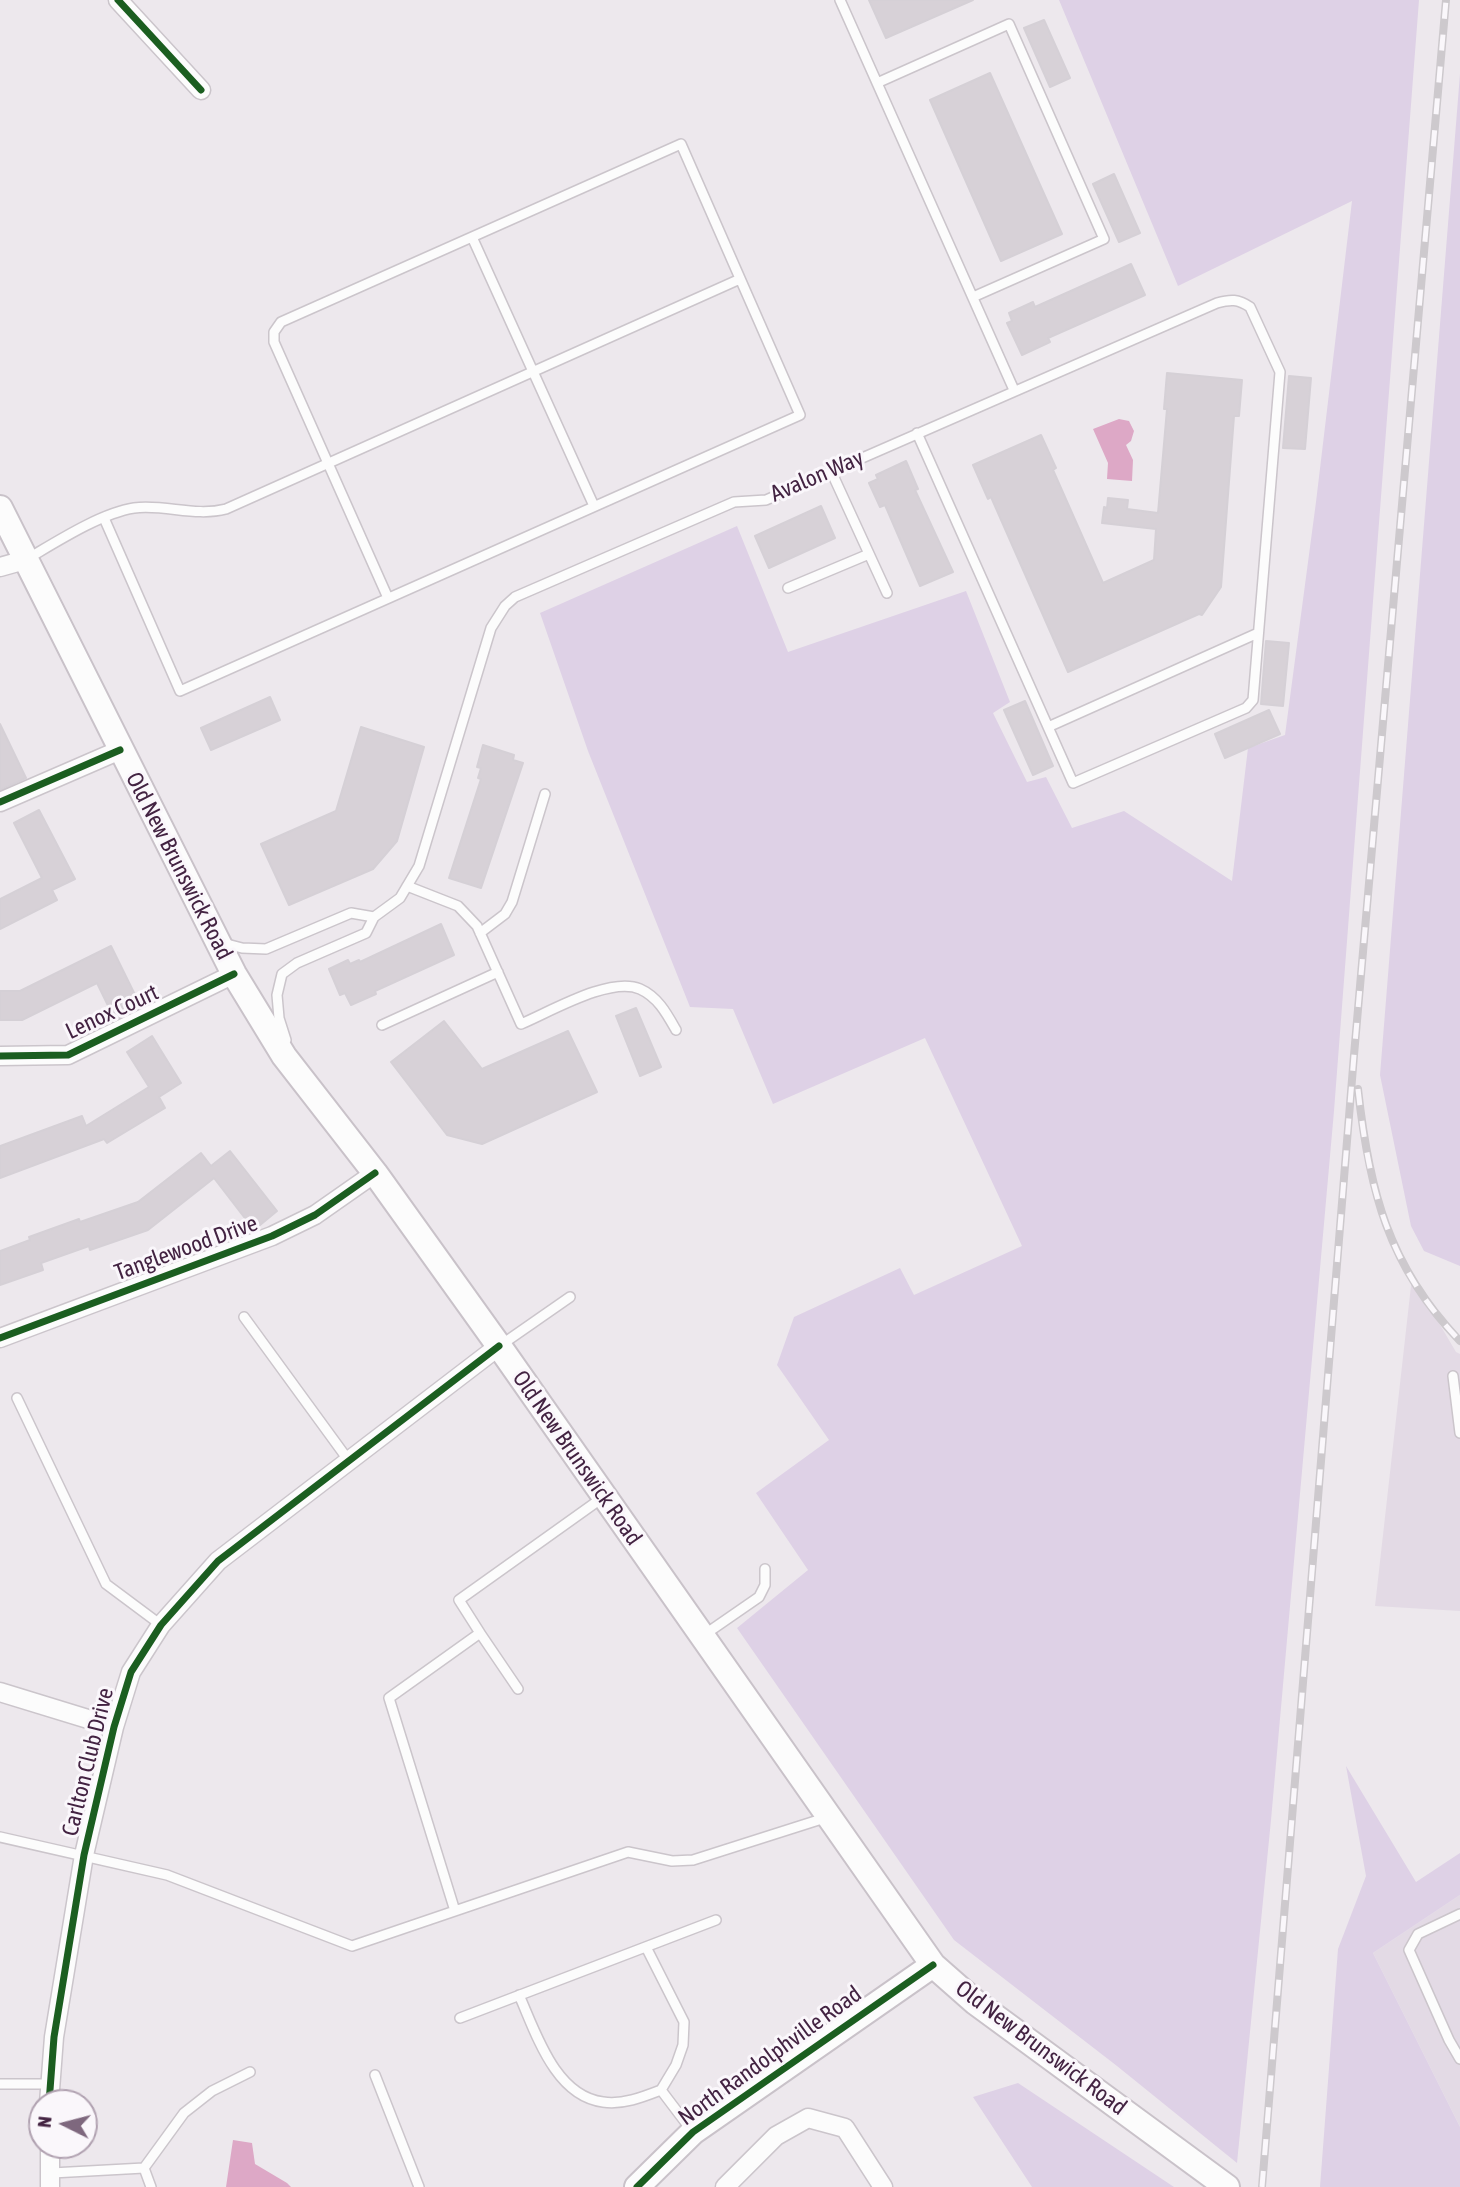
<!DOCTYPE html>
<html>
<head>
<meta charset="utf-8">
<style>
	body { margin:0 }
	#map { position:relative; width:1460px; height:2187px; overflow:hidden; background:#ede8ed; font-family:"Asap Condensed",sans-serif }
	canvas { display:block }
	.north { position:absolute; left:28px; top:2089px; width:70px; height:70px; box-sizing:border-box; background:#faf7fb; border:2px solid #b1a2b1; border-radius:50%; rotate:276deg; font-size:19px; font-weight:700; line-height:28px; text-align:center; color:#432342 }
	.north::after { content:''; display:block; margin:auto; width:24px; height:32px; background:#7e687e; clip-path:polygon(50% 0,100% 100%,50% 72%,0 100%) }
</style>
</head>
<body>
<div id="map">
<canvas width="1460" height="2187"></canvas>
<div class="north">N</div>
</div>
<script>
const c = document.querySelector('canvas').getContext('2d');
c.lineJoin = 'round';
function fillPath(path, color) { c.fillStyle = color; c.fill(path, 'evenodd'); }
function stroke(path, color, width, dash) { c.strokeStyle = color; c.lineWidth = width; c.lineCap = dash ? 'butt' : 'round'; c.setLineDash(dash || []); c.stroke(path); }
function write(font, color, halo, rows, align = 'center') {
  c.font = font + ' "Asap Condensed",sans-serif'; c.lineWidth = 6; c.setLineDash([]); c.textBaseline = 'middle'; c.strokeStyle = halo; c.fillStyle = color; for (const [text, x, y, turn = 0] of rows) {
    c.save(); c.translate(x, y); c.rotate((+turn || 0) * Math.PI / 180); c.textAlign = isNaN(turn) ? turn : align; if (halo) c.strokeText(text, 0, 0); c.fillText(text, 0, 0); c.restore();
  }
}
fillPath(new Path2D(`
	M1412,1277L1456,1352L1460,1354V1611L1375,1606Z
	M1460,1895V2127L1373,1953Z`), '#e3dae5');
fillPath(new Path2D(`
	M1059,0H1419L1334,1111L1271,1820L1237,2163L1117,2066L954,1940L737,1628L808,1570L756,1493L829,1440L777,1365L794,1317L900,1268L914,1295L1022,1246L925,1038L773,1104L733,1009L690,1007L588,751L540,613L737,526L788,652L966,591L1010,702L993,713L1027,782L1046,777L1072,828L1124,811L1232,881L1248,748L1285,735L1316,502L1352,201L1178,286Z
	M1460,74V1266L1424,1251L1411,1226L1380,1075Z
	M1346,1766L1416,1882L1460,1853V1895L1373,1953L1460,2127V2187H1320L1338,1949L1366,1876Z
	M1018,2083L1174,2187H1032L973,2097Z`), '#ded1e6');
fillPath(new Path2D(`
	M1119,419L1129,421L1134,431L1131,441L1126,445L1133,460L1132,481L1107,479L1108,463L1093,429Z
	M233,2140L252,2143L255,2164L287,2183L291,2187H226Z`), '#dda8c6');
const building = new Path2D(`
	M869,0H973L886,38Z
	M1044,20L1070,78L1050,87L1024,28Z
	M990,73L1062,234L1001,261L930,100Z
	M1114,174L1140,233L1119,242L1093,184Z
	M1131,264L1145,295L1048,338L1050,342L1022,355L1007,323L1012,321L1009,313L1033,302L1035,307Z
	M1167,373L1242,380L1239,416H1234L1221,587L1202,615L1199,614L1068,672L991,497L988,499L973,465L1041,435L1056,468L1053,470L1103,583L1154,560L1156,529L1102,523L1104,507L1107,508L1108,498L1128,500L1127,509L1158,513L1167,409H1164Z
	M1289,376L1311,378L1305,449L1283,448Z
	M906,461L918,489L915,490L953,572L920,586L885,505L880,507L869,483L878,479L876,475Z
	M821,506L835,538L769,568L755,536Z
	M1266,641L1289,643L1283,706L1261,704Z
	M270,697L280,720L211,750L201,728Z
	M1025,701L1053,766L1033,775L1004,710Z
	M1269,710L1280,734L1225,758L1215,734Z
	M0,724L26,778L0,790Z
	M361,727L424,747L397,841L373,869L289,905L261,844L336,811Z
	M483,745L514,755L513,760L523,763L481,888L449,878L481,779L478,778L481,768L477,767Z
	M39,810L75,879L52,890L57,900L0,929V899L42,878L14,823Z
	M441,924L454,955L375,991L376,994L351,1005L345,993L340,995L329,969L348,960L350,964L359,960L360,962Z
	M111,946L141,1007L115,1020L97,983L22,1020H0V991H20Z
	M636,1008L661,1067L640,1076L616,1016Z
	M444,1021L482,1069L568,1031L597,1092L482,1144L447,1135L391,1062Z
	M152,1036L181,1083L159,1097L165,1108L107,1143L104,1139L0,1178V1146L82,1116L86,1126L149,1087L127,1052Z
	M230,1151L277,1211L254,1230L214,1178L148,1230L90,1250L89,1246L41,1263L43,1270L0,1285V1251L30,1240L29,1237L79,1219L80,1222L138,1202L201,1153L211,1166Z`);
fillPath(building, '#d7d1d7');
stroke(building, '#d5d0d6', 2);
const lane = new Path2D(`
	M840,0L1014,390
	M877,83L1009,24L1104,239L973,297
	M472,237L594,506
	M831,471L887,593
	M104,518L180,691L800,415L681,144L281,322L274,332V342L388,598
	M27,559C56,542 101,513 134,508C165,504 195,517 226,509L740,279
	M788,588L869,554
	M1048,727L1258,633
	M407,886L458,906L477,926L521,1024C550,1012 610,976 640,989C658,997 667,1014 676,1030
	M480,933L505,914L512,902L545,794
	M223,943L242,948L266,949L351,913L374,917
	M382,1025L498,972
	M286,1040L279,1018L277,995L282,974L297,963L366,933L374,917L400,898L419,866L491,628L505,606L515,597L734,502L766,500L1217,303C1231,299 1238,299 1250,307L1280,372L1253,700L1246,708L1073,783L917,433
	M244,1317L349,1461
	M501,1345L570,1297
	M1453,1376L1460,1433
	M17,1398L106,1584L161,1625
	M480,1633L518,1689
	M704,1635L759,1597L765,1585V1569
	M0,1837L167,1875L352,1946L628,1852L672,1861L693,1860L828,1817
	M455,1911L389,1698L480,1633L459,1600L602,1498
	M1460,1914L1418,1934L1409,1950L1449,2040L1460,2059
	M519,1995C536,2033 555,2096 603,2102C623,2105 643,2097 661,2090L676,2065L683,2045L684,2022L646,1947
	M460,2018L716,1920
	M375,2075L419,2187
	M0,2084H50
	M661,2090L692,2131
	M52,2173L144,2168
	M151,2187L144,2168L184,2113L212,2091L250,2072`);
const street = new Path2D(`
	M118,0L201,90
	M0,567L25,560
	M0,802L120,750
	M0,1056L68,1055L234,974
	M0,1338L272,1236L315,1215L375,1173
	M0,1692L114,1727
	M49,2103L54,2037L84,1855L114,1727L131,1672L161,1625L218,1561L499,1346
	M50,2145V2187
	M725,2187L776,2136L808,2118L845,2128L883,2187`);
const secondary = new Path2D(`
	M0,508L234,974L284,1056L375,1173L499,1346L933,1965L975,2002L1227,2187
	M637,2187L693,2132L933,1965`);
stroke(lane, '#cbc5cb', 12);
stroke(street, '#cbc5cb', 21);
stroke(secondary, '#c9c2c9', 28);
stroke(lane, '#fcfcfc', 9);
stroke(street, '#fcfcfc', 18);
stroke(secondary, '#fcfcfc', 24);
const rail = new Path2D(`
	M1358,1089C1369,1190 1388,1266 1460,1341
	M1262,2187L1354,1055L1446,0`);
stroke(rail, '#cdc9cd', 8);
stroke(rail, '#faf7fb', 5, [16]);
stroke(new Path2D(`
	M118,0L201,90
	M0,802L120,750
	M0,1056L68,1055L234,974
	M0,1338L272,1236L315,1215L375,1173
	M49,2103L54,2037L84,1855L114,1727L131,1672L161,1625L218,1561L499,1346
	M637,2187L693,2132L933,1965`), '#1b5e20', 7);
write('23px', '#432342', '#faf7fb', [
	["Avalon Way",817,476,-23],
	["Old New Brunswick Road",179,866,63],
	["Lenox Court",112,1012,-25],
	["Tanglewood Drive",186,1248,-20],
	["Old New Brunswick Road",577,1458,55],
	["Carlton Club Drive",88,1762,-76],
	["Old New Brunswick Road",1041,2048,37],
	["North Randolphville Road",770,2056,-36]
]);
</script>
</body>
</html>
